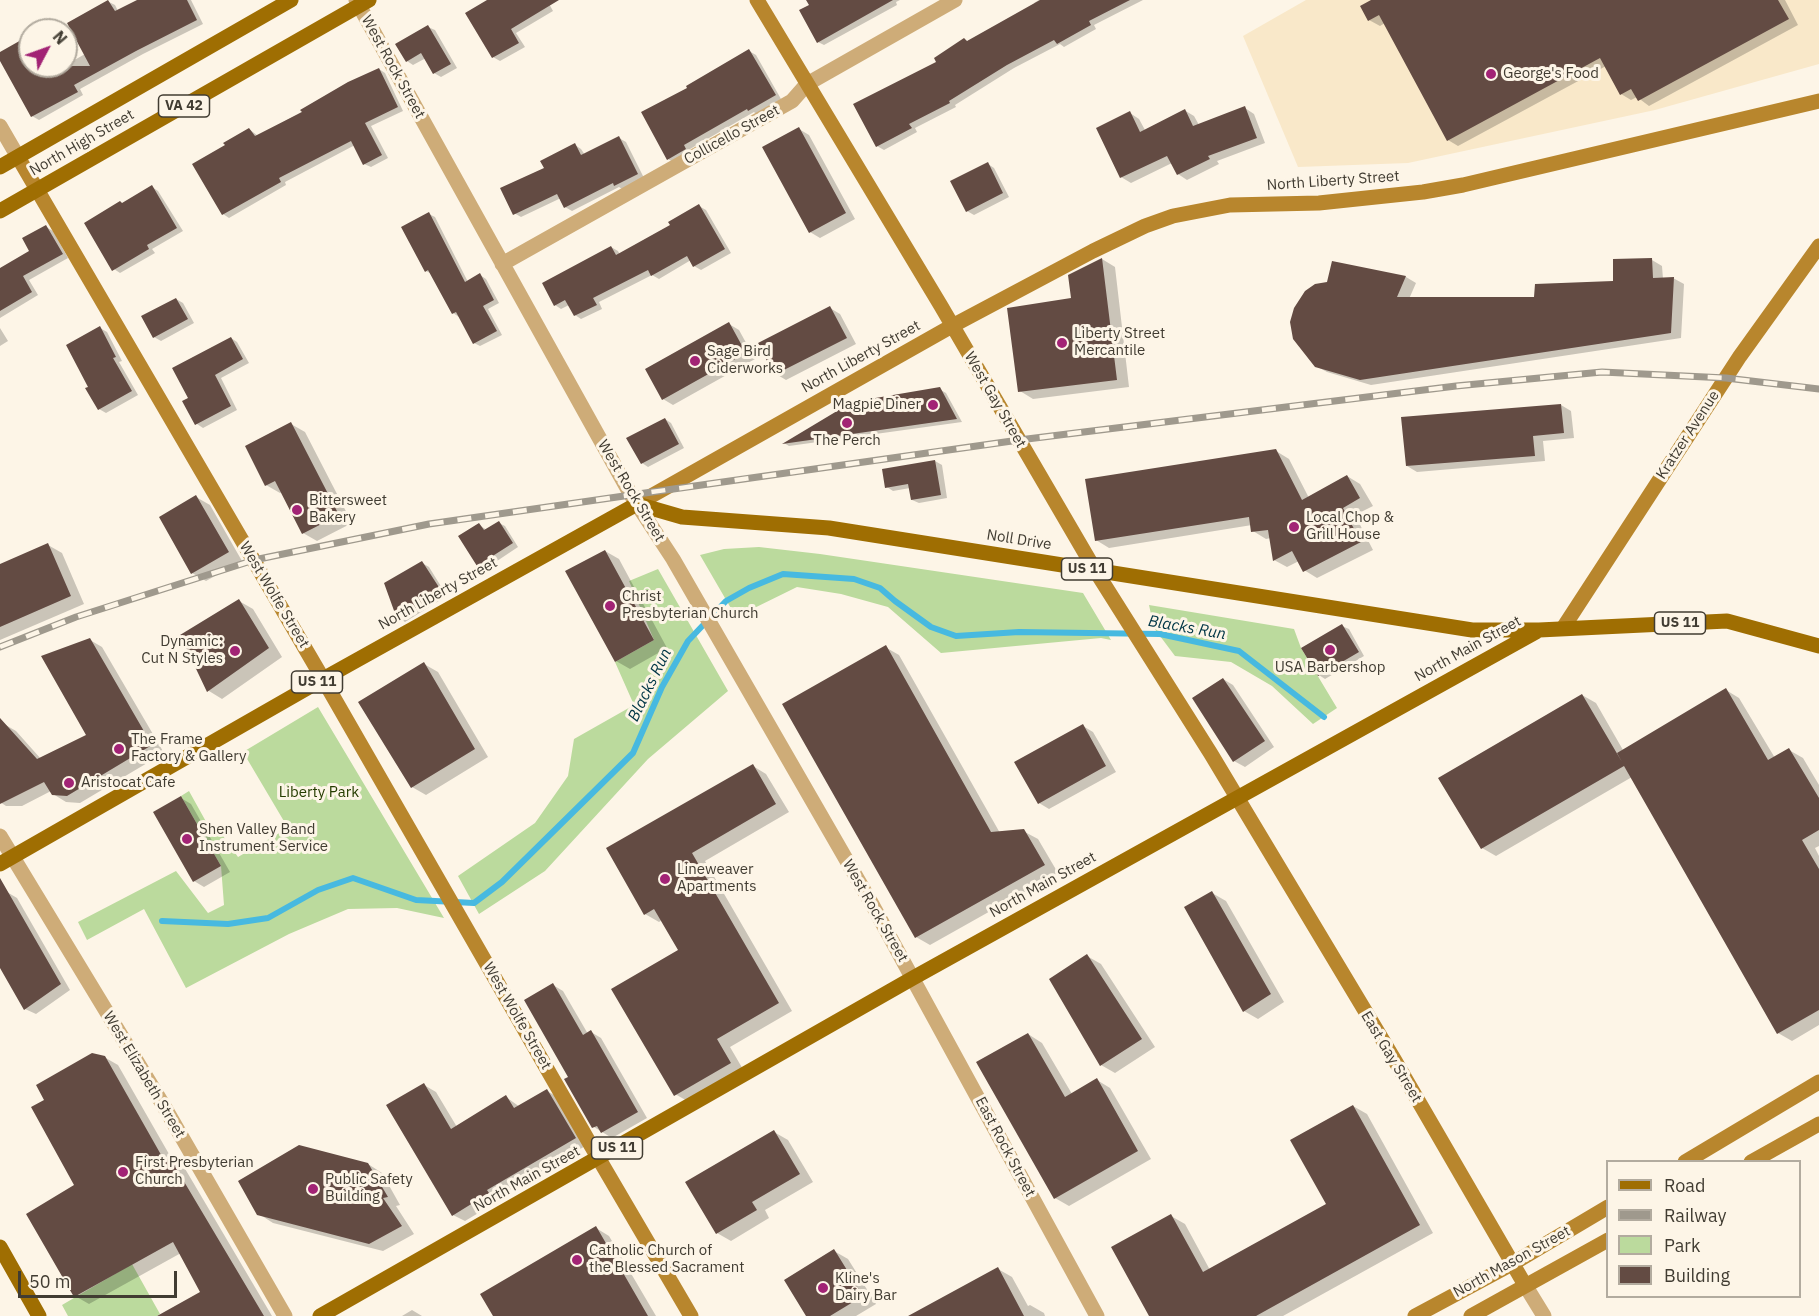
<!DOCTYPE html>
<html>
<head>
<meta charset="utf-8">
<style>
	body { margin:0 }
	#map { position:relative; width:1819px; height:1316px; overflow:hidden; background:#fdf5e7; font-family:"IBM Plex Sans",sans-serif }
	canvas { display:block }
	.legend { position:absolute; left:1606px; top:1160px; width:195px; height:138px; box-sizing:border-box; background:#fdf5e7; border:2px solid #b2ab9f; margin:0; padding:8px 10px; list-style:none; font-size:18px; color:#413c32 }
	.legend li { display:flex; align-items:center; gap:12px; height:30px }
	.legend b { width:30px; border:2px solid #b2ab9f }
	.north { position:absolute; left:18px; top:18px; width:60px; height:60px; box-sizing:border-box; background:#fdf5e7; border:2px solid #b2ab9f; border-radius:50%; rotate:49deg; font-size:16px; font-weight:700; line-height:24px; text-align:center; color:#413c32 }
	.north::after { content:''; display:block; margin:auto; width:21px; height:27px; background:#a22375; clip-path:polygon(50% 0,100% 100%,50% 72%,0 100%) }
	.scale { position:absolute; left:18px; top:1271px; width:159px; height:27px; box-sizing:border-box; border:3px solid #413c32; border-top:0; padding-left:8px; font-size:18px; line-height:21px; white-space:nowrap; color:#413c32; -webkit-text-stroke:4px #fdf5e7; paint-order:stroke }
</style>
</head>
<body>
<div id="map">
<canvas width="1819" height="1316"></canvas>
<ul class="legend">
<li><b style="height:8px;background:#9f6e02"></b>Road</li>
<li><b style="height:8px;background:#9f998d"></b>Railway</li>
<li><b style="height:16px;background:#bbda9d"></b>Park</li>
<li><b style="height:16px;background:#634b43"></b>Building</li>
</ul>
<div class="north">N</div>
<div class="scale">50 m</div>
</div>
<script>
const c = document.querySelector('canvas').getContext('2d');
c.lineJoin = 'round';
function fillPath(path, color) { c.fillStyle = color; c.fill(path, 'evenodd'); }
function stroke(path, color, width, dash) { c.strokeStyle = color; c.lineWidth = width; c.lineCap = dash ? 'butt' : 'round'; c.setLineDash(dash || []); c.stroke(path); }
function write(font, color, halo, rows, align = 'center') {
  c.font = font + ' "IBM Plex Sans",sans-serif'; c.lineWidth = 6; c.setLineDash([]); c.textBaseline = 'middle'; c.strokeStyle = halo; c.fillStyle = color; for (const [text, x, y, turn = 0] of rows) {
    c.save(); c.translate(x, y); c.rotate((+turn || 0) * Math.PI / 180); c.textAlign = isNaN(turn) ? turn : align; if (halo) c.strokeText(text, 0, 0); c.fillText(text, 0, 0); c.restore();
  }
}
fillPath(new Path2D(`
	M1306,0H1819V64L1655,110L1408,163L1298,167L1243,36Z`), '#f9e8c9');
fillPath(new Path2D(`
	M759,547L820,554L1083,593L1111,640L1101,638L941,653L888,607L841,594L797,587L736,617L700,555L724,549Z
	M658,569L728,691L648,759L545,871L479,914L458,876L535,823L568,776L574,739L634,705L615,662L654,640L629,581Z
	M1149,605L1294,629L1301,648L1337,708L1313,724L1272,686L1231,662L1175,656L1154,628Z
	M318,707L444,918L397,908L348,909L289,934L186,988L144,909L87,940L78,922L176,871L208,913L224,905L221,866L181,796L189,791L214,836L221,833L238,857L288,828L243,752Z
	M132,1264L160,1314L157,1316H68L62,1305Z`), '#bbda9d');
fillPath(new Path2D(`
	M140,0H191L203,24L143,54L80,89L83,95L39,120L32,116L0,58V54L30,42V66H45L50,74L85,54L109,2L115,5L118,11Z
	M490,0H547L553,11L516,33L525,47L500,61L493,57L468,14Z
	M808,0H900L896,2L897,5L824,45L818,42L811,6Z
	M1039,0H1143L1094,25L1096,29L1064,47L1060,44L1014,68L955,105L956,107L915,128L917,132L884,150L877,146L938,62L968,42L1035,5L1034,3Z
	M1375,0H1785L1798,25L1649,106L1637,97L1631,100L1621,94L1606,66L1458,146L1448,140L1385,23L1380,26L1369,20Z
	M428,27L435,30L457,68L441,77L434,73L426,58L413,65L407,61Z
	M749,51L756,55L781,99L756,114L754,112L690,149L692,153L675,163L668,159L689,88Z
	M379,69L385,73L403,111L371,126L388,158L371,167L364,164L355,145L285,182L286,185L229,218L223,214L227,146L249,129L258,136Z
	M1245,108L1254,114L1265,143L1217,161L1219,164L1187,180L1178,174L1172,163L1131,183L1121,177L1130,113L1139,119L1145,130L1184,110L1194,116L1199,125Z
	M799,129L809,135L855,219L820,238L810,232Z
	M619,138L626,142L644,178L622,189L619,187L572,211L565,207L561,198L521,217L514,213L575,145L581,149L585,155Z
	M988,164L994,168L1009,197L974,215L967,211Z
	M152,187L158,191L183,231L152,249L155,253L120,273L114,269L123,204Z
	M699,206L706,210L731,253L701,270L694,266L691,260L659,279L652,275L599,302L602,309L581,319L575,315L569,305L561,309L555,305L611,247L618,251L620,255L672,226Z
	M429,214L435,217L468,282L480,275L486,279L499,303L488,309L502,335L480,346L474,343L459,317L453,313L432,274L426,271Z
	M46,227L53,231L68,258L29,280L38,295L0,318V270L32,252Z
	M1102,259L1115,267L1129,387L1033,399L1020,391L1073,300Z
	M1652,260L1662,266L1663,279L1673,278L1684,284L1681,338L1371,385L1327,372L1316,366L1328,283L1333,263L1406,277L1416,283L1409,299L1536,298L1614,283Z
	M176,299L183,303L194,323L161,341L154,337Z
	M830,308L840,314L856,344L786,380L776,374Z
	M729,324L739,330L755,359L673,405L663,399Z
	M0,328L8,341L0,346Z
	M100,328L107,332L122,361L119,362L138,395L106,413L99,409L90,387Z
	M231,338L237,342L249,363L221,378L237,410L203,428L197,424L190,399Z
	M939,389L946,393L962,422L789,446L784,443Z
	M1561,405L1571,411L1574,438L1543,441L1545,461L1417,472L1407,466Z
	M665,419L671,423L684,448L648,467L642,463Z
	M291,424L305,432L352,523L317,541L303,533L282,492L280,493L266,485Z
	M1276,451L1289,459L1309,498L1347,476L1360,484L1373,506L1355,515L1373,550L1317,578L1304,570L1299,561L1287,567L1274,560L1271,538L1266,539L1253,531L1252,525L1109,548L1096,540Z
	M935,461L942,465L947,498L919,503L912,500L910,488L893,491L887,487Z
	M196,497L210,505L242,561L206,581L192,573Z
	M499,523L505,526L518,547L485,569L478,565L479,525L487,530Z
	M48,545L62,553L84,604L0,640V566Z
	M605,551L619,559L667,648L630,669L616,661Z
	M422,563L429,567L447,596L405,622L399,618Z
	M239,601L253,609L282,657L222,699L209,691L182,635Z
	M1342,626L1349,629L1364,656L1325,679L1319,675Z
	M90,640L102,647L164,753L80,803L66,802L53,794L51,791L22,806H6L0,802V727L4,724L16,731L41,759L88,736Z
	M885,647L899,655L1000,833L1023,831L1038,839L1058,873L930,945L916,937L784,704Z
	M424,664L438,672L488,757L426,795L412,787Z
	M1223,679L1233,685L1274,747L1245,767L1234,761Z
	M1726,690L1739,698L1775,758L1789,750L1803,758L1819,785V846L1815,848L1819,856V1025L1792,1041L1778,1033L1632,777L1496,856L1482,848L1582,695L1596,703L1623,750Z
	M1083,726L1093,732L1116,772L1049,809L1039,803Z
	M753,766L766,774L789,812L705,861L792,1011L730,1047L744,1071L689,1102L675,1094L680,950L662,920L659,922L645,914Z
	M181,798L191,804L230,872L204,887L194,881Z
	M7,892L17,898L70,990L36,1014L25,1009L0,965V897Z
	M1212,893L1226,901L1284,1002L1258,1019L1244,1011Z
	M1087,956L1101,964L1155,1047L1115,1073L1101,1065Z
	M553,985L563,991L588,1034L591,1032L601,1038L647,1118L612,1138L594,1127L570,1077Z
	M1028,1034L1042,1043L1072,1094L1097,1080L1110,1088L1151,1159L1069,1206L1055,1198Z
	M104,1057L118,1065L173,1161L184,1167L272,1316H160L202,1293L181,1253L89,1304L75,1296L76,1185Z
	M424,1085L436,1092L457,1127L506,1097L520,1107L547,1091L559,1098L587,1145L499,1197L500,1200L465,1221L453,1215Z
	M1353,1106L1367,1114L1433,1233L1283,1316H1151L1171,1216L1185,1224L1210,1270L1328,1205Z
	M774,1132L788,1140L813,1182L765,1210L769,1218L731,1241L717,1233Z
	M368,1164L382,1173L400,1205L396,1206L414,1234L383,1251L273,1223L259,1214Z
	M596,1228L609,1236L656,1316H495Z
	M834,1251L848,1259L876,1304L856,1316H807Z
	M998,1269L1012,1277L1028,1306L1030,1305L1044,1313L1045,1316H911Z
	M412,1310L422,1316H402Z`), '#0003');
stroke(new Path2D(`
	M162,921L228,924L268,918L318,890L353,878L416,900L474,903L502,882L633,753L662,687L688,641L726,601L749,588L783,574L854,579L880,588L895,601L931,627L956,636L1019,632L1160,634L1239,651L1324,717`), '#47b9e0', 6);
fillPath(new Path2D(`
	M108,0L115,11L137,0H187L197,20L136,51L74,85L78,92L31,117L0,61V52L30,35V66H42L46,74L61,66H90L67,23Z
	M487,0H559L511,29L519,43L492,58L465,13Z
	M806,0H893L817,43L799,10L809,5Z
	M1040,0H1130L1089,21L1091,25L1057,44L1054,40L1007,65L949,101L950,103L909,124L912,128L876,147L853,104L936,62L934,58L964,38L967,41Z
	M1371,0H1778L1789,19L1638,101L1631,89L1620,95L1600,58L1447,141L1379,15L1368,21L1360,6Z
	M428,25L451,64L433,74L421,53L406,62L395,44Z
	M749,49L776,95L748,111L747,109L684,145L686,149L667,160L641,112L687,88L686,86Z
	M379,68L398,107L365,123L382,155L363,165L351,141L279,178L281,182L222,215L192,164L225,145L223,143L249,128L255,136L302,112L300,110L348,82Z
	M1245,106L1257,138L1208,156L1210,159L1177,175L1167,156L1120,178L1096,128L1130,111L1140,132L1185,109L1193,126Z
	M799,127L846,213L809,233L762,147Z
	M619,136L638,174L614,186L613,183L564,208L557,194L513,215L500,188L544,168L540,161L575,143L581,155Z
	M988,162L1003,193L966,212L950,181Z
	M152,185L177,228L147,245L149,249L112,271L84,223L120,201L122,203Z
	M699,204L725,249L693,267L687,256L651,276L648,270L593,298L597,305L574,316L565,300L554,306L542,283L611,246L616,255L670,225L668,222Z
	M429,212L465,282L480,273L494,300L483,306L497,331L473,344L456,312L452,314L428,270L425,272L401,227Z
	M46,225L63,254L23,276L32,292L0,311V268L29,251L22,238Z
	M1102,258L1117,380L1018,392L1007,308L1071,298L1068,275Z
	M1652,258L1653,278L1674,277L1671,333L1360,380L1315,367L1293,339L1290,322L1294,308L1305,291L1315,284L1327,282L1332,261L1406,276L1397,297H1534L1535,284L1613,281V259Z
	M176,298L188,319L153,338L141,316Z
	M830,306L847,338L774,375L758,343Z
	M729,322L746,353L662,400L645,369Z
	M100,326L116,357L113,358L132,391L98,410L85,388L88,387L66,345Z
	M231,337L243,359L215,375L231,406L195,425L182,401L188,398L172,368Z
	M940,387L957,419L782,444L852,402Z
	M1561,404L1564,433L1533,436L1535,456L1406,466L1401,417Z
	M665,418L679,444L641,464L626,438Z
	M291,422L339,515L302,534L275,481L265,486L245,446Z
	M1276,449L1302,500L1347,475L1360,498L1343,508L1361,542L1303,572L1292,551L1273,561L1268,530L1251,532L1249,517L1095,541L1085,479Z
	M935,460L941,495L911,500L908,484L885,488L882,469Z
	M196,495L229,552L191,574L159,517Z
	M499,521L513,543L477,566L458,536L479,523L484,530Z
	M48,543L71,596L0,627V564Z
	M605,550L654,640L615,662L565,571Z
	M422,561L442,592L397,619L384,583Z
	M239,599L269,648L207,692L180,635Z
	M1342,624L1359,652L1318,676L1301,648Z
	M90,638L152,745L67,796L52,795L44,782L0,804V718L37,759L86,735L41,656Z
	M886,645L991,832L1024,829L1045,865L915,938L782,704Z
	M424,662L475,749L411,788L358,702Z
	M1223,678L1265,741L1233,762L1192,698Z
	M1726,688L1768,760L1789,748L1819,798V830L1802,840L1819,869V1010L1777,1034L1624,766L1481,849L1438,778L1582,694L1622,762L1617,753Z
	M1083,724L1106,766L1038,804L1014,762Z
	M753,764L776,804L692,853L779,1003L717,1039L731,1063L674,1096L611,989L678,950L654,909L644,915L606,848Z
	M181,796L221,866L193,882L153,812Z
	M0,878L61,984L24,1010L0,968Z
	M1212,891L1271,994L1243,1012L1184,907Z
	M1087,954L1142,1039L1100,1066L1049,979Z
	M553,983L583,1035L591,1030L638,1112L601,1133L597,1126L592,1128L564,1079L568,1077L524,1000Z
	M1028,1033L1065,1097L1097,1078L1138,1151L1054,1199L976,1062Z
	M92,1053L105,1056L164,1160L170,1158L264,1316H157L200,1292L173,1242L74,1297L26,1214L74,1185L31,1107L44,1100L36,1085Z
	M424,1083L451,1129L506,1095L514,1108L547,1089L576,1138L487,1190L489,1193L452,1216L386,1105Z
	M1353,1105L1420,1225L1256,1316H1149L1111,1247L1171,1214L1203,1272L1326,1204L1290,1140Z
	M774,1130L800,1174L752,1202L757,1210L716,1234L685,1182Z
	M299,1145L368,1163L388,1197L383,1198L402,1226L369,1244L257,1215L238,1181Z
	M596,1226L648,1316H493L480,1294Z
	M834,1249L863,1296L830,1316H806L784,1280Z
	M998,1267L1024,1316H908Z`), '#634b43');
stroke(new Path2D(`
	M356,0L631,495L673,559L873,906L1097,1316
	M0,126L18,157
	M502,264L792,101L807,84L955,0
	M0,836L165,1108L285,1316
	M1525,1285L1544,1316`), '#ceac78', 15);
stroke(new Path2D(`
	M757,0L941,306L1095,570L1211,754L1394,1059L1525,1285
	M18,157L323,679L589,1142L691,1316
	M637,504L952,326L1093,251L1145,226L1173,216L1230,205L1319,203L1423,192L1463,185L1819,101
	M1563,628L1740,356L1819,246
	M1685,1162L1819,1082
	M1751,1162L1819,1124
	M1415,1316L1512,1264L1608,1207
	M1471,1316L1608,1240`), '#b8862d', 15);
stroke(new Path2D(`
	M0,167L291,0
	M0,211L369,0
	M0,864L323,679L637,504L682,517L829,528L1472,630H1539L1727,621L1819,646
	M0,1247L39,1316
	M320,1316L913,978L1536,632`), '#9f6e02', 15);
const rail = new Path2D(`
	M0,647L76,617L254,560L429,524L631,495L1019,440L1456,386L1602,372L1726,378L1819,389`);
stroke(rail, '#9f998d', 7);
stroke(rail, '#fdf5e7', 4.5, [14]);
for (const [x, y, r, color] of [
	[1491,74,6,"#a22375"],
	[1062,343,6,"#a22375"],
	[695,361,6,"#a22375"],
	[933,405,6,"#a22375"],
	[847,423,6,"#a22375"],
	[297,510,6,"#a22375"],
	[1294,527,6,"#a22375"],
	[610,606,6,"#a22375"],
	[1330,650,6,"#a22375"],
	[235,651,6,"#a22375"],
	[119,749,6,"#a22375"],
	[69,783,6,"#a22375"],
	[187,839,6,"#a22375"],
	[665,879,6,"#a22375"],
	[123,1172,6,"#a22375"],
	[313,1189,6,"#a22375"],
	[577,1260,6,"#a22375"],
	[823,1288,6,"#a22375"]
]) { const dot = new Path2D(); dot.arc(x, y, r, 0, 2 * Math.PI); c.fillStyle = color; c.fill(dot); stroke(dot, '#fdf5e7', 2); }
for (const [x, y, w] of [
	[184,106,51],
	[1087,569,51],
	[1680,623,51],
	[317,682,51],
	[617,1148,51]
]) { const box = new Path2D(); box.roundRect(x - w / 2, y - 11, w, 22, 4.5); c.fillStyle = '#fdf5e7'; c.fill(box); stroke(box, '#413c32', 1.5); }
write('bold 14px', '#413c32', null, [
	["VA 42",184,106],
	["US 11",1087,569],
	["US 11",1680,623],
	["US 11",317,682],
	["US 11",617,1148]
]);
write('15px', '#413c32', '#fdf5e7', [
	["West Rock Street",393,67,61],
	["Collicello Street",732,135,-29],
	["North High Street",82,143,-30],
	["North Liberty Street",1333,181,-4],
	["North Liberty Street",861,357,-29],
	["West Gay Street",995,400,60],
	["Kratzer Avenue",1688,435,-57],
	["West Rock Street",631,491,59],
	["Noll Drive",1019,540,9],
	["North Liberty Street",438,594,-29],
	["West Wolfe Street",274,595,59],
	["North Main Street",1468,649,-29],
	["North Main Street",1043,885,-29],
	["West Rock Street",875,911,60],
	["West Wolfe Street",517,1016,60],
	["East Gay Street",1391,1057,59],
	["West Elizabeth Street",144,1075,59],
	["East Rock Street",1005,1147,62],
	["North Main Street",527,1179,-29],
	["North Mason Street",1512,1262,-29]
]);
write('15px', '#413c32', '#fdf5e7', [
	["George's Food",1503,74],
	["Liberty Street",1074,334],
	["Mercantile",1074,351],
	["Sage Bird",707,352],
	["Ciderworks",707,369],
	["Magpie Diner",921,405,"right"],
	["The Perch",847,441,"center"],
	["Bittersweet",309,501],
	["Bakery",309,518],
	["Local Chop &",1306,518],
	["Grill House",1306,535],
	["Christ",622,597],
	["Presbyterian Church",622,614],
	["Dynamic:",223,642,"right"],
	["Cut N Styles",223,659,"right"],
	["USA Barbershop",1330,668,"center"],
	["The Frame",131,740],
	["Factory & Gallery",131,757],
	["Aristocat Cafe",81,783],
	["Shen Valley Band",199,830],
	["Instrument Service",199,847],
	["Lineweaver",677,870],
	["Apartments",677,887],
	["First Presbyterian",135,1163],
	["Church",135,1180],
	["Public Safety",325,1180],
	["Building",325,1197],
	["Catholic Church of",589,1251],
	["the Blessed Sacrament",589,1268],
	["Kline's",835,1279],
	["Dairy Bar",835,1296]
], 'left');
write('15px', '#263d01', '#fdf5e7', [
	["Liberty Park",319,793]
]);
write('italic 16px', '#013646', '#fdf5e7', [
	["Blacks Run",1187,628,10],
	["Blacks Run",650,685,-64]
]);
</script>
</body>
</html>
